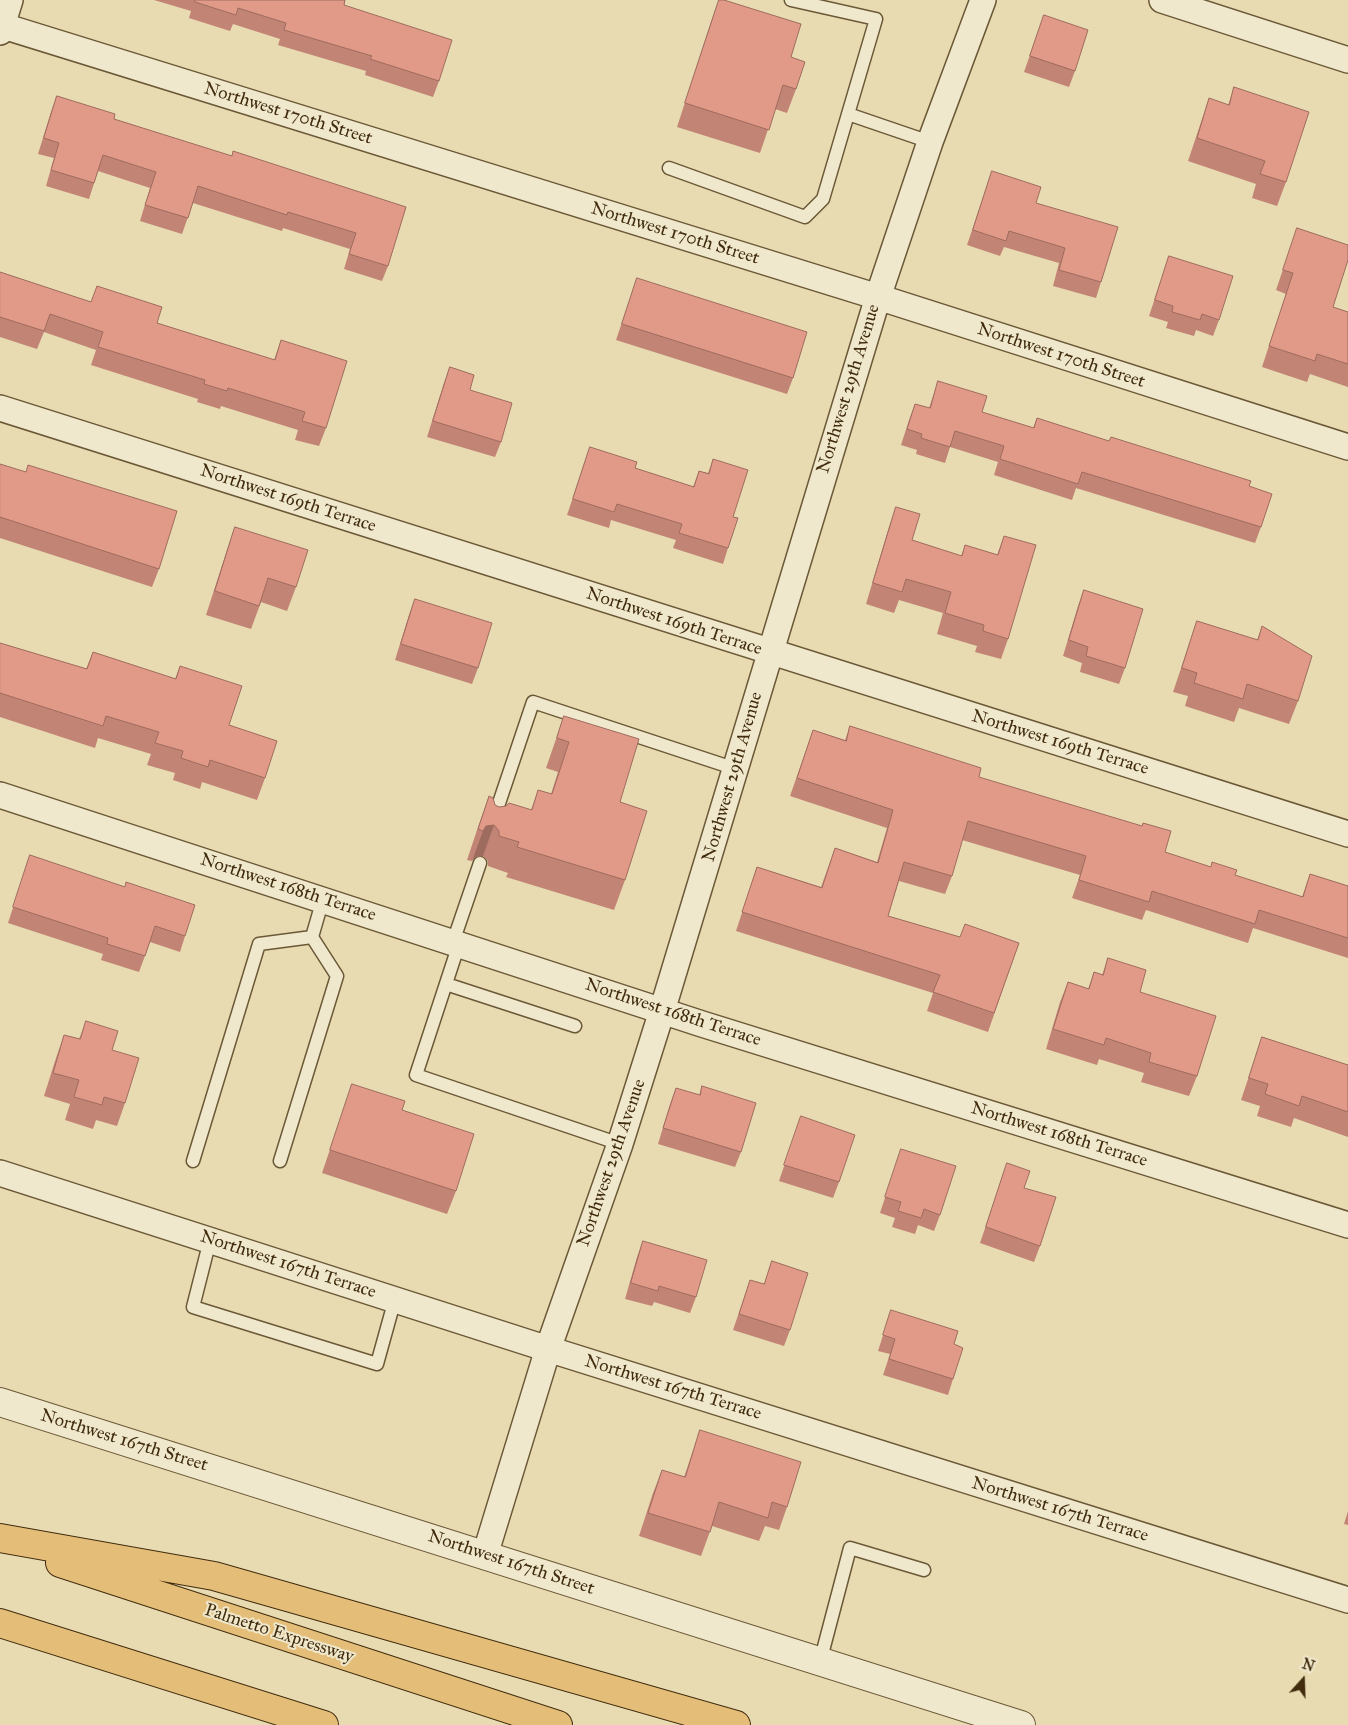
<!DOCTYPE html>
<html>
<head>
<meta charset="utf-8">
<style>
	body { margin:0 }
	#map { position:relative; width:1348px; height:1725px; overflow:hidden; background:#e8dbb2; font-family:"IM FELL Great Primer",serif }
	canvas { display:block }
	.north { position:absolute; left:1278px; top:1655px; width:50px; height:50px; -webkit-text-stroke:4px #f0e8cd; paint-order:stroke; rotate:20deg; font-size:14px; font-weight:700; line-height:20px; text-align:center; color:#412c0d }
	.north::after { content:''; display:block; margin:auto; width:18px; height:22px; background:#412c0d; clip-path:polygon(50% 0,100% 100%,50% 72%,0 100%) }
</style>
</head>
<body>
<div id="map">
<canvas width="1348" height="1725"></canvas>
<div class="north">N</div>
</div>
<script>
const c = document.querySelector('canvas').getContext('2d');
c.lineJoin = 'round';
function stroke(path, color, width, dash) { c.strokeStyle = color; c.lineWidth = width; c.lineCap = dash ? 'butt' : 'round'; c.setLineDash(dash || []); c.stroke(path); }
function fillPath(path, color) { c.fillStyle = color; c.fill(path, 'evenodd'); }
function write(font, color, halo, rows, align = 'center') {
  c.font = font + ' "IM FELL Great Primer",serif'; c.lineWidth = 4; c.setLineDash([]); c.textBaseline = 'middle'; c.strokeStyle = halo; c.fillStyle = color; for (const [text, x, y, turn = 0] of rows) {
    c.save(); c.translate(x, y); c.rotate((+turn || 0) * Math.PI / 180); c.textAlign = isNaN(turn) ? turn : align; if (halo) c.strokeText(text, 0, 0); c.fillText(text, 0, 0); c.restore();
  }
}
const service = new Path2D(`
	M848,114L930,142
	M669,168L805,217L823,199L876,19L791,0
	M493,821L533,702L736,769
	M312,937L323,899
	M453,942L480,863
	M459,944L416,1075L620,1144
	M446,984L575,1026
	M193,1161L259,944L312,937L337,976L280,1161
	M210,1240L193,1307L377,1364L395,1299
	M820,1662L850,1548L924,1570`);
const minor = new Path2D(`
	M1162,0L1348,60
	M0,25L878,297L1348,447
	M0,32L10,0
	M0,408L1348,834
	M0,795L702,1024L1348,1225
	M0,1173L548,1349L1348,1600
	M485,1555L548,1349L620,1144L662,1011L878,297L930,142L983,0`);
const tertiary = new Path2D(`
	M0,1402L1021,1725`);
const motorway = new Path2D(`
	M0,1538L214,1576L736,1725
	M60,1563L558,1725
	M0,1623L324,1725`);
stroke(service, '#6b5836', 15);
stroke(minor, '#6b5836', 28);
stroke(tertiary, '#6b5836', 30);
stroke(motorway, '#412c0d', 30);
stroke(service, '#f0e8cd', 12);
stroke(minor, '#f0e8cd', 25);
stroke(tertiary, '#f0e8cd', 28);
stroke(motorway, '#e4be79', 28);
fillPath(new Path2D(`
	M154,0H345L344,5L439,81L433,97L365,75L366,71L278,45L280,39L233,24L230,31L189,18L191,11Z
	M719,0L791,57L796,89L787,113L775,109L760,153L677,127L711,22Z
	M1044,15L1075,71L1069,87L1024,72Z
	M1234,87L1286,182L1277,206L1252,198L1256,184L1188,161L1209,98L1228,105Z
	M57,96L114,119L231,156L406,207L388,266L382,281L344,269L350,249L283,228L282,231L193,203L182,234L140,221L150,188L98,171L89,199L46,186L54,158L38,154L51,112Z
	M992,171L1036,203L1101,282L1096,298L1053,286L1059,263L1004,247L1000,256L967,245Z
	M1297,228L1333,307L1348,312V387L1310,374L1307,382L1262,367L1286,294L1276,290Z
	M1169,256L1219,320L1213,336L1196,330L1194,336L1166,328L1168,322L1149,316Z
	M0,272L91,302L97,286L157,323L274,360L281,340L326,428L319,446L295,440L298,430L221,406L220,409L197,402L198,399L91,365L96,350L44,332L37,349L0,337Z
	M637,278L793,378L787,394L616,340Z
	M450,367L470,390L501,442L495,457L427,437L444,383Z
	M938,381L982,412L1033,428L1037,418L1249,486L1261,527L1255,543L1076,488L1072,500L994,475L998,462L950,447L945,463L916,454L917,450L901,445L909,420L915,404L929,408Z
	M590,447L635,468L693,487L699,471L708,473L713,459L733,517L728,548L723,564L673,548L676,540L611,520L609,528L567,515Z
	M0,464L159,569L152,587L0,538Z
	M896,507L912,540L961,556L965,545L997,555L1004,536L1008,639L1001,659L975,652L977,646L937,634L943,613L899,600L894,613L866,604L889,527Z
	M235,527L296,587L287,611L261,602L251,629L206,615L227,550Z
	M1084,590L1125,668L1119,684L1080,672L1082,663L1063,656L1078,606Z
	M415,599L478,668L472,684L395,660L409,615Z
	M1197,621L1257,640L1262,626L1298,701L1289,724L1239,708L1234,722L1185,706L1188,696L1173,692Z
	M0,643L86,669L93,652L175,679L180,666L229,725L265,778L257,800L202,782L200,789L173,780L175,773L147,765L151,754L98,738L95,748L0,717Z
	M564,716L620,802L625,880L614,910L506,877L508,873L488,866V861L483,856L475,857L472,861L467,860L478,827L489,796L495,805L499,807L531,810L538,790L551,794L558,772L546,768Z
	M850,726L1165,852L1302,897L1310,874L1348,886V958L1253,928L1248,943L1146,910L1142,920L1072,898L1080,875L962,840L952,876L945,894L899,881L888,916L960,937L1019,943L988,1032L927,1011L933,993L736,931L757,867L821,887L835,848L877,862L887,828L790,796L813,730L845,740Z
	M30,855L185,936L180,952L150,942L139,972L101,960L103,954L8,923Z
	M1108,958L1140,992L1197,1076L1189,1096L1141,1082L1144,1073L1099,1059L1097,1065L1046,1049L1060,1002L1068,982L1088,989L1094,972L1102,975Z
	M86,1021L112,1050L125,1103L117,1126L96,1120L93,1129L65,1120L70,1104L44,1096L56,1058L64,1035L79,1039Z
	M1262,1037L1348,1065V1137L1294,1118L1291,1127L1257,1116L1260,1106L1241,1100Z
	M352,1084L402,1110L456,1191L447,1214L322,1173Z
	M702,1086L741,1152L735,1167L658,1144L670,1104L676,1088L699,1095Z
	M801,1116L839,1182L833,1198L779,1181Z
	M901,1149L940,1215L934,1231L918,1225L915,1234L892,1227L895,1218L880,1213Z
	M1007,1163L1024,1188L1040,1246L1034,1262L980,1243Z
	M643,1241L696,1297L690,1313L654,1302L652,1306L625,1299L637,1257Z
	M772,1261L790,1330L784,1346L733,1330L750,1280L764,1284Z
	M891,1310L954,1344L953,1379L948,1395L883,1375L890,1354L878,1351Z
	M700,1430L787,1507L779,1530L765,1526L759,1541L712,1526L701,1556L639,1536L653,1493L662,1470L684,1477Z
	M1348,1511V1525L1344,1524Z`), '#c28475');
fillPath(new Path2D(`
	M494,825L483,856L475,857L472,861L483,831L486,826Z`), '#9e6c5f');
const building = new Path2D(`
	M195,0H345L344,5L452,40L439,81L370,59L372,56L284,30L286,23L238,8L236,15L195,2Z
	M719,0H724L801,24L791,57L805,62L796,89L783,85L769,130L685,103Z
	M1044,15L1088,30L1075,71L1030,56Z
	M1234,87L1309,112L1286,182L1260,174L1265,161L1197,138L1209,98L1229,105Z
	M57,96L115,114L114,119L232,156L233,151L406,207L388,266L349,254L356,233L288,212L287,215L198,186L188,218L145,205L156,172L103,155L94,183L51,170L59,143L44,138Z
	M992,171L1041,187L1036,203L1118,227L1101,282L1059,270L1065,248L1009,231L1006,241L973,230Z
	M1297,228L1348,245V260L1333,307L1348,312V364L1317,354L1315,361L1269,346L1293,273L1283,270Z
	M1169,256L1233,276L1219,320L1202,314L1200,320L1172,312L1173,306L1155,300Z
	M0,272L91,302L97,286L162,307L157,323L275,360L281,340L347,361L326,428L302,421L305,412L228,388L227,391L204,384L205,380L98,347L103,332L50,314L44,331L0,317Z
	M637,278L807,332L793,378L622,324Z
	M450,367L474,375L470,390L512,403L501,442L433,421Z
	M938,381L987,396L982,412L1034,428L1037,418L1109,441L1111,437L1251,481L1249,486L1272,494L1261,527L1082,472L1078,484L1000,459L1004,446L955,431L950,447L921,438L922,434L907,429L915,404L930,408Z
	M590,447L637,462L635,468L694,487L699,471L709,474L713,459L748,470L733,517L738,518L728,548L679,533L682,524L617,504L614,512L573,499Z
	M0,464L26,472L28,465L177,511L159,569L0,517Z
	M896,507L920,514L912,540L962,556L965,545L998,555L1004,536L1036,545L1008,639L983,631L984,625L945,613L951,592L906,579L902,592L873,583Z
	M235,527L308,550L296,587L268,578L259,606L215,591Z
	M1084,590L1143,609L1125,668L1086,656L1088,647L1069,640Z
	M415,599L492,623L478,668L401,644Z
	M1197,621L1258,640L1262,626L1312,656L1298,701L1247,684L1243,699L1194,683L1197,673L1182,668Z
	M0,643L87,669L93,652L176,679L180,666L242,686L229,725L277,741L265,778L210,760L208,767L181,758L183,751L155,743L159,732L106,716L103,726L0,693Z
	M564,716L639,739L620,802L647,811L625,880L517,847L519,842L499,836V831L494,825L486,826L483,831L478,829L489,796L493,798L495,805L499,807L506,806L509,803L532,810L538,790L552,794L569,742L557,738Z
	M850,726L981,768L979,777L1142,826L1143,823L1171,831L1165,852L1211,867L1212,862L1237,870L1235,875L1303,897L1310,874L1348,886V938L1259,910L1255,924L1152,891L1149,902L1079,880L1086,856L968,821L952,876L904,862L888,916L960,937L965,924L1019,943L994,1013L933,992L940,975L742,912L757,867L822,888L835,848L878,863L893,810L797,778L813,730L846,741Z
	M30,855L125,887L126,882L195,905L185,936L155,926L145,956L107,944L108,938L13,907Z
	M1108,958L1146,970L1140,992L1216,1016L1197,1076L1149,1062L1151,1053L1106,1038L1104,1045L1053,1029L1068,982L1089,989L1094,972L1103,975Z
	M86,1021L118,1031L112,1050L139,1058L125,1103L104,1097L102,1105L74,1097L79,1080L53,1073L64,1035L80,1039Z
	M1262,1037L1348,1065V1112L1302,1096L1299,1106L1265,1094L1268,1084L1249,1078Z
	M352,1084L405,1101L402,1110L474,1134L456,1191L330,1150Z
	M702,1086L756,1103L741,1152L663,1128L676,1088L700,1095Z
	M801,1116L855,1135L839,1182L784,1165Z
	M901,1149L956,1166L940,1215L924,1209L921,1218L898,1211L901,1202L885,1197Z
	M1007,1163L1030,1171L1024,1188L1056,1197L1040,1246L986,1227Z
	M643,1241L707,1260L696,1297L659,1286L658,1291L631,1283Z
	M772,1261L808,1273L790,1330L739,1314L750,1280L764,1284Z
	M891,1310L958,1331L954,1344L963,1348L953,1379L889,1359L895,1339L883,1335Z
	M700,1430L801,1462L787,1507L772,1502L768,1518L719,1502L710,1532L648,1513L662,1470L685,1477Z`);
fillPath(building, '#e29a88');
stroke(building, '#9e6c5f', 1);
write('18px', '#412c0d', '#f0e8cd', [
	["Northwest 170th Street",288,114,17],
	["Northwest 170th Street",675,234,17],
	["Northwest 170th Street",1061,356,18],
	["Northwest 29th Avenue",849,389,-73],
	["Northwest 169th Terrace",288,499,18],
	["Northwest 169th Terrace",674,622,18],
	["Northwest 169th Terrace",1060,743,17],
	["Northwest 29th Avenue",733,777,-74],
	["Northwest 168th Terrace",288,888,18],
	["Northwest 168th Terrace",673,1013,18],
	["Northwest 168th Terrace",1059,1135,17],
	["Northwest 29th Avenue",612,1163,-71],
	["Northwest 167th Terrace",288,1265,18],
	["Northwest 167th Terrace",673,1388,17],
	["Northwest 167th Street",124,1441,17],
	["Northwest 167th Terrace",1060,1510,17],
	["Northwest 167th Street",511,1563,18],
	["Palmetto Expressway",279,1634,18]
]);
</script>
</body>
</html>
